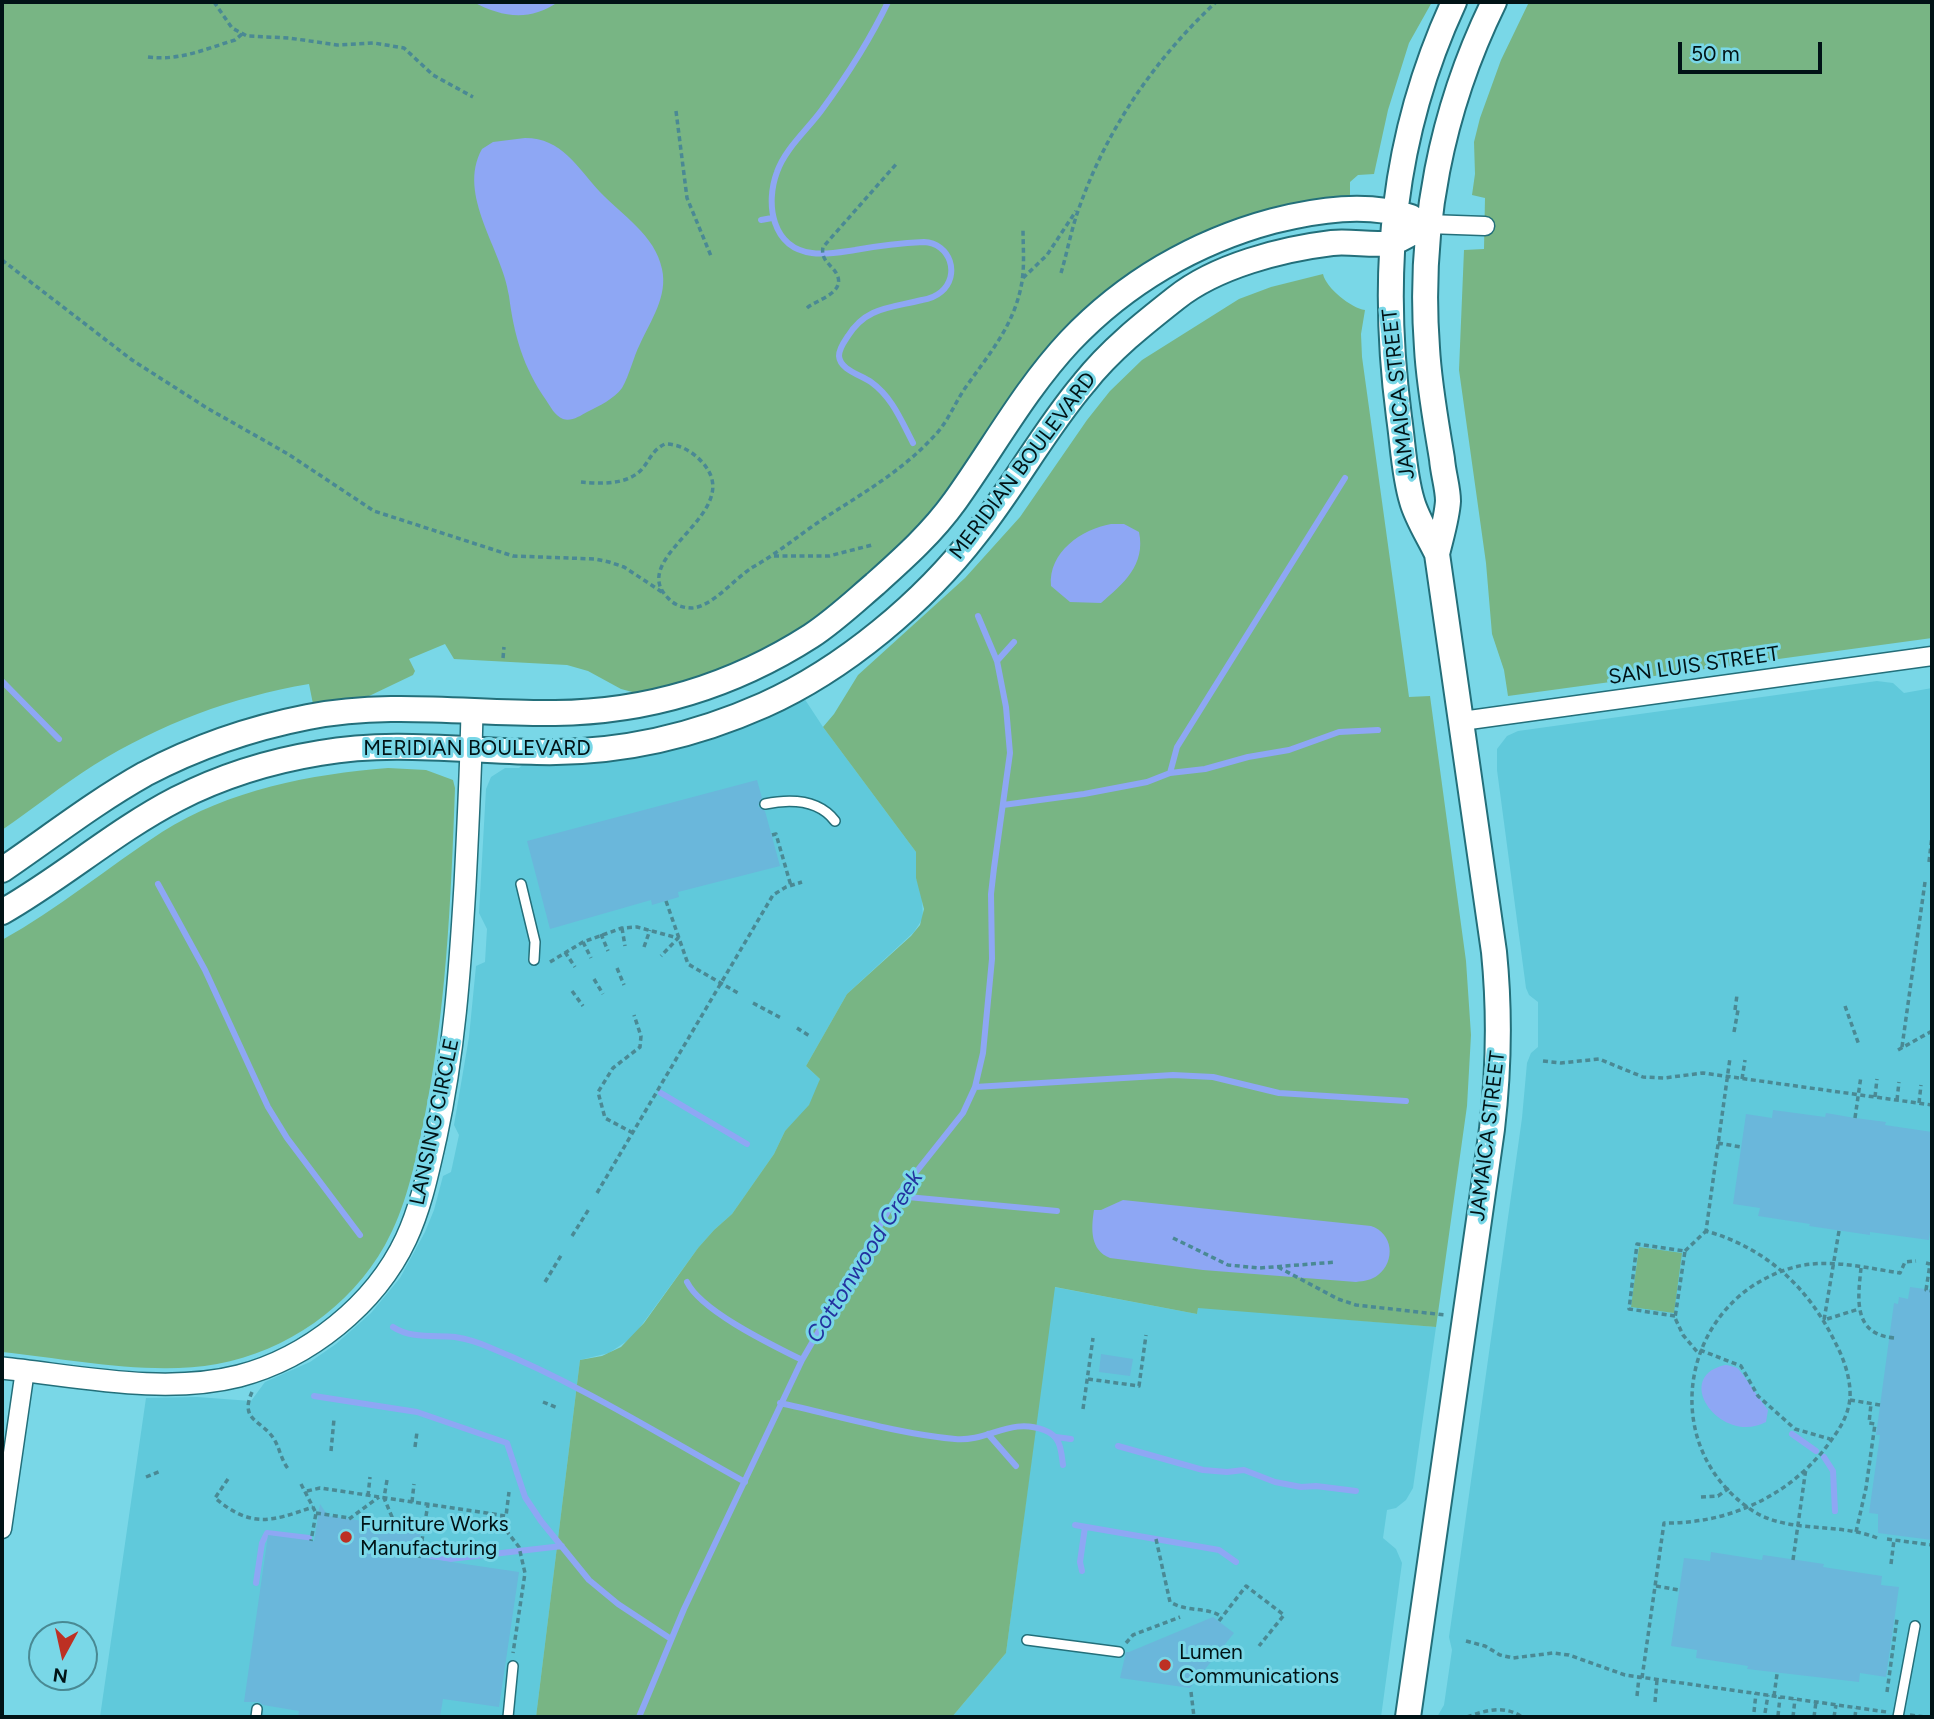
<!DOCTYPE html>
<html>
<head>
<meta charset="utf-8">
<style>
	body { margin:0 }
	#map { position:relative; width:1934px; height:1719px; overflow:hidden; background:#79d7e7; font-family:Figtree,sans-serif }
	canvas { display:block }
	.frame { position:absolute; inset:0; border:4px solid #011316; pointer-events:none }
	.north { position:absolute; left:28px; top:1621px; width:70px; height:70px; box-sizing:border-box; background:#79d7e7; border:2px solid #498993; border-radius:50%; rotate:188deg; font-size:19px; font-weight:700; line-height:28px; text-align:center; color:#011316 }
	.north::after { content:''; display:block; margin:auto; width:24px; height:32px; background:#bd3023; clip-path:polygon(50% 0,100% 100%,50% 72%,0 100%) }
	.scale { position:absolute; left:1678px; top:42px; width:144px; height:32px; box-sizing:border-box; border:4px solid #011316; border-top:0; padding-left:9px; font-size:21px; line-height:24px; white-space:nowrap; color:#011316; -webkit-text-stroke:5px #79d7e7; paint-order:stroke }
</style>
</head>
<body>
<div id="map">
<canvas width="1934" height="1719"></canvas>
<div class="frame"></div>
<div class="north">N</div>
<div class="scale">50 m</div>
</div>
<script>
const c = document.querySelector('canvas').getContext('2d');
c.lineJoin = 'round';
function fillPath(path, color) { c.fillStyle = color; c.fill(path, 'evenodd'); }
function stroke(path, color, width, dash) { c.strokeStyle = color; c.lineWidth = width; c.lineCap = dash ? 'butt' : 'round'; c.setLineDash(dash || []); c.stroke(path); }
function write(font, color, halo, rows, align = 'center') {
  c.font = font + ' Figtree,sans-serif'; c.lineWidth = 6; c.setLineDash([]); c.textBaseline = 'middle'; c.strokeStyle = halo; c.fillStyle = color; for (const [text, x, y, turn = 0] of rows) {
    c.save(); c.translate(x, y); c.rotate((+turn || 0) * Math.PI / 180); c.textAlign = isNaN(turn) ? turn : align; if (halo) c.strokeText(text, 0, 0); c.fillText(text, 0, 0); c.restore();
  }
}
fillPath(new Path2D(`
	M1877,681L1893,683L1904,693L1932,688V1717H1437L1444,1705L1452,1650L1449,1637L1522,1118L1527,1063L1531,1053L1538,1047V1002L1529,995L1526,988L1497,770V749L1507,736L1518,731Z
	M804,698L823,727L916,852V877L922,897L923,918L914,932L847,994L806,1066L820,1079L816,1094L805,1112L785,1131L774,1154L732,1214L714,1230L698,1248L633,1337L609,1353L580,1360L536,1717H100L146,1398L197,1397L251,1401L265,1382L310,1362L336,1344L371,1313L400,1278L425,1232L434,1210L443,1176L451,1172L459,1135L454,1125L469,1037L476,966L485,962L487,929L479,913L486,789L491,777L505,768H519L524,763Z
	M1054,1287L1197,1314L1198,1307L1436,1327L1413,1488L1406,1500L1396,1508L1387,1510L1383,1538L1396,1549L1402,1563L1381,1717H952L1006,1653Z`), '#60c9db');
fillPath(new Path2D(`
	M2,2H1432L1409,43L1388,110L1374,174L1358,175L1350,182V197L1286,205L1226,223L1177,245L1117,283L904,542L847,594L813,621L790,636L732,666L673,686L636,693L621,689L588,671L567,665L454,659L445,644L409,659L415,671L413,675L367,697L313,704L309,684C232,697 160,724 94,765C62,785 33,809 2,830Z
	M1529,2H1932V638L1508,696L1504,670L1492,634L1486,563L1459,370L1464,250L1484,249L1485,198L1472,195L1475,174L1474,142L1480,118L1501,60Z
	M1323,274C1326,288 1351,308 1365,310L1361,334L1362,357L1409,697L1430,696L1466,961L1471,1035L1467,1106L1436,1327L1198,1308L1197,1314L1055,1287L1006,1653L952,1717H536L580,1360L602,1356L621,1347L644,1323L698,1248L714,1230L732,1214L774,1154L785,1131L809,1105L820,1079L806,1066L847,994L911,936L920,925L924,909L916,878V852L823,727L834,714L858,675L965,578L1020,517L1087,420L1110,391L1142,360L1239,299L1271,287Z
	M388,768L426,770L453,780L455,788C451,901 446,1015 423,1125C414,1167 406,1207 385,1245C350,1307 287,1351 217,1364C151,1376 69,1359 2,1352V940C58,909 108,867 162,832C228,790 311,774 388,768Z
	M1639,1247L1682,1253L1674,1313L1631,1307Z`), '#78b584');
fillPath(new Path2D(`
	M473,2H558C529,22 502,17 473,2Z
	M525,138C562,138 577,167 600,192C622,215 655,235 662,269C668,296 651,320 640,344C633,358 630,374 622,388C614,399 599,406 587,412C580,416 571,422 563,419C555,416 550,406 546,400C523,367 514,335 509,296C503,250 456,195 482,149L493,142Z
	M1111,524H1124L1139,532C1146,565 1123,584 1101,603L1070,602L1051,586C1048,552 1082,529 1111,524Z
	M1123,1200L1371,1226C1393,1233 1396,1261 1378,1275C1372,1280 1364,1281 1356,1282L1203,1270L1110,1258C1090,1250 1091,1229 1094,1210H1101Z
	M1725,1365C1728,1365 1735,1367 1737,1368C1741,1370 1762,1403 1768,1410L1766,1422C1721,1446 1671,1377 1725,1365Z`), '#8ea7f4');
stroke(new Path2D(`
	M888,2C870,40 846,77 821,111C806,131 785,149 777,172C765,204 772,248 812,253C826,255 841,252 855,250C877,246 901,243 924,242C950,243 961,275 941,292C935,297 929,299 922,300C890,308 866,307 848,336C844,342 839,348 839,356C840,370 861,375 871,382C892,397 901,420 913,443
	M761,220L772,218
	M997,661L1014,642
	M2,681L59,739
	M1170,773L1177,747L1345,478
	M1003,805L1084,794L1147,782L1170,773L1205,769L1248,757L1289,750L1339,732L1378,730
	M158,884L205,970L268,1107L287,1138L360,1235
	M975,1087L1173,1075L1213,1077L1279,1093L1406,1101
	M661,1093L747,1144
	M897,1196L1057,1211
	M687,1282C701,1311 772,1345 802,1360
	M393,1327C411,1339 435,1335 455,1337C468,1339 480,1343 491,1348C580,1384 662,1436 745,1482
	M314,1396L417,1412L507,1443L525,1497L541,1521L589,1580L618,1604L671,1639
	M780,1403C835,1415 899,1434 955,1439C988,1442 1010,1417 1044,1430C1061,1436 1061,1450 1063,1465
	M988,1434L1016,1466
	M1792,1434L1816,1451
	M1056,1437L1071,1439
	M1118,1446L1203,1470L1227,1472L1244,1470L1275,1482L1301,1487L1316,1486L1356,1491
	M1824,1457L1833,1471L1835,1511
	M1075,1525L1219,1550L1236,1562
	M423,1555L450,1559L562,1546
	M1082,1571L1080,1562L1085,1527
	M256,1583L262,1543L267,1533L309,1538
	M639,1717L684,1609L802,1360L897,1196L963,1113L975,1087L983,1053L992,959L991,894L994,868L1010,753L1006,707L997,661L978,616`), '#8ea7f4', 6);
fillPath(new Path2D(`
	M757,780L762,798L758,806L765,811L780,866L678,892L679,897L652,905L651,900L550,929L527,841Z
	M1773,1110L1825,1117L1826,1113L1855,1118L1886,1122L1885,1125L1932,1132V1232H1930L1929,1240L1870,1232V1235L1809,1226L1810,1224L1758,1216L1760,1208L1733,1204L1746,1114L1772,1118Z
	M1910,1287L1932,1290V1540L1878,1533V1514L1869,1513L1880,1435H1876L1894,1303L1898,1304L1899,1297L1908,1299Z
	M1101,1354L1133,1359L1130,1376L1099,1372Z
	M320,1504L328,1516L421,1529L417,1557L519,1572L499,1707L443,1699L440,1717L384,1715V1717H298L299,1711L263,1705L259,1702H244L268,1535L314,1541Z
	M1711,1552L1762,1560L1763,1555L1824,1564L1823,1567L1882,1576L1881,1585L1899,1587L1886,1677L1860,1673L1859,1682L1747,1669L1748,1666L1696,1658L1697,1650L1671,1646L1684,1558L1710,1561Z
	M1213,1617L1234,1633L1190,1688L1120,1678L1126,1652H1129Z`), '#6ab7db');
const service = new Path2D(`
	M765,804C790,799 818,799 835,821
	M521,884L535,942L534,960
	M1027,1640L1119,1652
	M256,1717L257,1709
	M508,1717L513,1666
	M1898,1717L1915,1626`);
const minor = new Path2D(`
	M1428,224L1485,226
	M1462,721L1932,656
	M2,1529L25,1370`);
const tertiary = new Path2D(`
	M2,1368C78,1376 164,1395 239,1376C308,1358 375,1305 406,1239C421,1207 428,1172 436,1137C454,1054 460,970 465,885C468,827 471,769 472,710`);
const secondary = new Path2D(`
	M1437,554C1441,537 1447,518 1448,501C1448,488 1443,473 1442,459C1436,422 1429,385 1427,348C1418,228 1441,110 1494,2
	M2,870C49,838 95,802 145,774C196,747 252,728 308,717C390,701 472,714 555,713C648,712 733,686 811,636C834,621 854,602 875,584C904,558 932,533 955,501C993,448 1025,389 1070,341C1125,283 1195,242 1273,221C1317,210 1367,202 1411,217
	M2,912C62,878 115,831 177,799C222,776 271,761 320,753C393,740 464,751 537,752C616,754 692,737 764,705C844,669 924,602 977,533C1015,485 1044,430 1084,383C1110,350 1143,324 1176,298C1216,266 1282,249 1332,243C1350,241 1375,246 1391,243C1403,240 1417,229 1428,224
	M1408,1717L1492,1129C1499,1069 1500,1012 1494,952L1437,554C1429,537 1417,519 1412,501C1404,475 1403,444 1399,417C1380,272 1392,136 1454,2`);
stroke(service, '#236f7a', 12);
stroke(minor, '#236f7a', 21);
stroke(tertiary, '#236f7a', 24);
stroke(secondary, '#236f7a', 28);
stroke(new Path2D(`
	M214,2L232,28L247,36L289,38L337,45L374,43L404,48L433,75L473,97
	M148,57C180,61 205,49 235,40L242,34
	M676,111L687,198L711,256
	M2,260L132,360L207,408L288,454L374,511L513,556L595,559L609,562L624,567L662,592
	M1061,273C1067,253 1071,231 1078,211C1106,130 1154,60 1216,2
	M1023,278L1047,255L1076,211
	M807,308C816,300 843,294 838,277C834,265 820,262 823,247L898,162
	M581,482C600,484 628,485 642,469C650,460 652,450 665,444C679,444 692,451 702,462C749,513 625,556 668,598C674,605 683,608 692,608C712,607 735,578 753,567C778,553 799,535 823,519C863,493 904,470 937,433C950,418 956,400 968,384C990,353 1013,326 1021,287C1025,268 1023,248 1023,229
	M774,556H829L872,545
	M503,658L504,647
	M772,835L776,834L791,886
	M1929,862L1932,836
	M666,901L688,964L738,993
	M622,928L625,946
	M601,934L608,951
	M583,942L591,958
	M644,947L650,930
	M565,952L575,967
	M550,962L583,942L622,928L637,927L678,938L661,956
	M617,968L624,985
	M594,979L603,994
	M572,991L583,1006
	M753,1003L781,1018
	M1845,1006L1859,1045
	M1735,1010L1737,995
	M797,1028L811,1037
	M1734,1032L1738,1010
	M1902,1047L1925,882
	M1898,1050L1932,1031
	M1543,1061L1561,1063L1599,1059L1643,1077L1664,1078L1703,1073L1932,1105
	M1742,1079L1745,1060
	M1875,1097L1877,1079
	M1897,1100L1899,1082
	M1919,1103L1921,1085
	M1855,1118L1861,1076
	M633,1133L605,1118L598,1092L613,1068L640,1047L641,1036L634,1015
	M1718,1143L1741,1147
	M597,1193L773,895L786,887L802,882
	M1839,1231L1824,1320L1859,1309
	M572,1236L589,1209
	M1173,1238L1228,1265L1260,1268L1336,1262
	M1685,1251L1706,1231
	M1926,1263L1930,1264L1926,1290L1932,1291
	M1278,1267L1338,1299L1356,1305L1445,1315
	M1861,1268C1858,1298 1852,1334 1894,1338
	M545,1282L562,1254
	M1675,1316L1629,1309L1637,1244L1685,1251L1675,1318L1683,1335L1699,1354
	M1700,1350L1741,1366L1758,1396L1795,1429L1830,1439
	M1088,1379L1139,1386L1146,1335
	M252,1392C239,1421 262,1420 274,1439C280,1449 281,1460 289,1470
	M1850,1400L1880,1405
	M543,1402L558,1408
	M1083,1409L1093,1338
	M415,1447L417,1432
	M331,1451L334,1419
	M146,1477L161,1471
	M228,1479L215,1498C252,1529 272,1521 313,1507
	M387,1480L384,1498L392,1517L391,1525
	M301,1484L316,1513L311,1541
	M307,1491L320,1488L506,1516L509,1492
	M368,1496L370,1477
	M1701,1497L1718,1496L1729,1488
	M412,1502L414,1484
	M316,1513L350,1518
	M502,1515L501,1524L519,1547L525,1573L513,1653
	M349,1519L379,1497
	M1856,1532L1866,1488L1875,1424L1869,1423L1871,1404
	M1877,1538C1839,1522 1789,1534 1753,1511C1653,1445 1682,1297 1795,1267C1829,1258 1866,1268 1900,1273L1905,1262L1916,1261
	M1156,1539L1170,1602C1189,1613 1206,1606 1222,1617
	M1887,1539L1932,1545
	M419,1558L428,1504
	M1793,1560L1806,1468
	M1891,1564L1894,1540
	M1656,1586L1679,1590
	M1219,1621L1246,1586L1284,1615L1259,1646
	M1466,1641L1485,1646L1500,1655L1513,1658L1553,1653L1569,1655L1625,1675L1887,1712
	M1126,1643L1133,1635L1180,1617
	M1642,1678L1664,1523C1727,1524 1788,1497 1827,1446C1838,1431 1848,1418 1850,1398C1851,1379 1844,1359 1835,1342C1808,1287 1766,1248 1706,1231L1730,1058
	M1191,1692L1194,1717
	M1887,1692L1897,1619
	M1637,1696L1639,1677
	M1774,1696L1777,1674
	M1655,1702L1657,1680
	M1754,1712L1756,1693
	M1765,1713L1768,1695
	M1910,1715L1925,1717
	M1778,1716L1780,1697
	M1467,1717C1486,1710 1505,1705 1522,1717
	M1793,1717L1795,1699
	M1814,1717L1816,1702
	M1834,1717L1836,1705
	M1855,1717L1856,1708`), '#4a8994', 3.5, [5, 3.5]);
stroke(service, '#fff', 9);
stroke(minor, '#fff', 18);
stroke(tertiary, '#fff', 21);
stroke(secondary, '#fff', 24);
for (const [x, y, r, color] of [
	[346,1537,7,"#bd3023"],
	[1165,1665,7,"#bd3023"]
]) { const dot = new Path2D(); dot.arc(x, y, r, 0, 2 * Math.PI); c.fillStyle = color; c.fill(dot); stroke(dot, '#79d7e7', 2.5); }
write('21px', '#011316', '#79d7e7', [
	["JAMAICA STREET",1399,394,-96],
	["MERIDIAN BOULEVARD",1023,466,-53],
	["SAN LUIS STREET",1694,666,-8],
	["MERIDIAN BOULEVARD",477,749],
	["LANSING CIRCLE",435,1122,-78],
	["JAMAICA STREET",1488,1136,-83]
]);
write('21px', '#011316', '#79d7e7', [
	["Furniture Works",360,1525],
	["Manufacturing",360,1549],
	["Lumen",1179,1653],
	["Communications",1179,1677]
], 'left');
write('italic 23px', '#23329f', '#79d7e7', [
	["Cottonwood Creek",865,1257,-58]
]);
</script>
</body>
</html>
